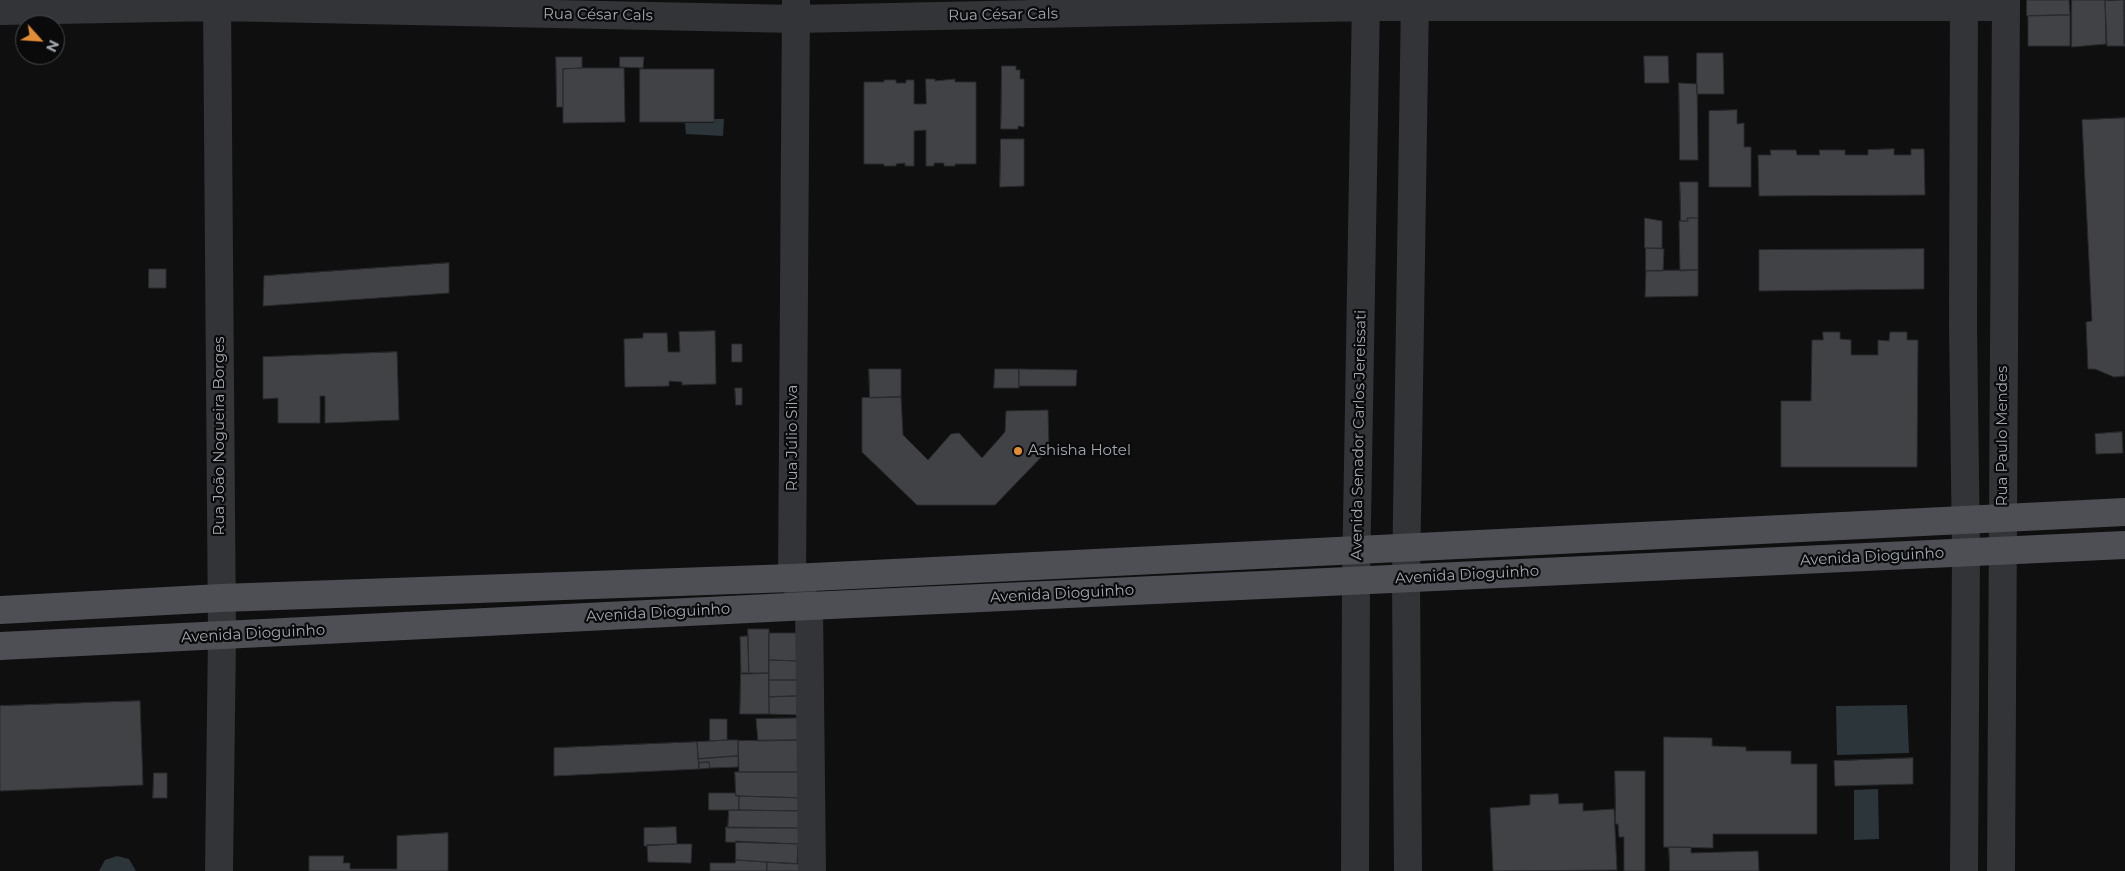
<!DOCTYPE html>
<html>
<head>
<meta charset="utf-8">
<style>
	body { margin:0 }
	#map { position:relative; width:2125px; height:871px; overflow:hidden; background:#0f0f10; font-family:Montserrat,sans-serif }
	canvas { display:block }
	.north { position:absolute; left:15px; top:15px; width:50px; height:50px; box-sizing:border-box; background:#0a0a0b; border:1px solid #46494d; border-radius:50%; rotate:116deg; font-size:14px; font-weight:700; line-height:20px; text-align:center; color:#a1a8b0 }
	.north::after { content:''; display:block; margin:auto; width:18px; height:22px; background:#e28d35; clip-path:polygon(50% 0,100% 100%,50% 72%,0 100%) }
</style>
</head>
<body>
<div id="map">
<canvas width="2125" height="871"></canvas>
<div class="north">N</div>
</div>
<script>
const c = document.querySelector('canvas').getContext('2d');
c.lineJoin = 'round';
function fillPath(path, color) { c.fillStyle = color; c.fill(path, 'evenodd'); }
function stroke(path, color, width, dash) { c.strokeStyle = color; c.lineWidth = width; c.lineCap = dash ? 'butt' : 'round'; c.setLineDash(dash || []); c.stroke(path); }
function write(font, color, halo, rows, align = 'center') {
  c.font = font + ' Montserrat,sans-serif'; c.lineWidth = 4.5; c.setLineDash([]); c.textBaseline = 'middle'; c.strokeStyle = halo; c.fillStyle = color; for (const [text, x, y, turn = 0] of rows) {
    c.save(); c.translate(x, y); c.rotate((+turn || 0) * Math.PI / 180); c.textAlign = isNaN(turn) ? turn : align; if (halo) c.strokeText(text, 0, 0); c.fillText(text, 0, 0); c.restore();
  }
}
fillPath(new Path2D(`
	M714,119H724L723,136L686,134L685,123H714Z
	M1907,705L1909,753L1837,755L1836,706Z
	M1878,789L1879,839L1854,840V790Z
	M117,856L129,859L136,871H99L105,860Z`), '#2c353a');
const building = new Path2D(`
	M2027,0H2069L2070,15L2027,16Z
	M2072,0H2105L2106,44L2072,47Z
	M2124,0L2125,46H2107L2105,1Z
	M2124,0H2125L2124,44Z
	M2070,15V46H2028V16Z
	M1697,53H1723L1724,94H1697Z
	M1644,56H1668L1669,83H1645Z
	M556,57H582V68L563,69V107H557Z
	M620,57H644L643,68L620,67Z
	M1002,66H1016V70H1020V79H1024V127L1018,126V129H1001Z
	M582,68H624L625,122L563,123V69Z
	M640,69H714V122H640Z
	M926,79H935V81L955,79V82H976V164H955V166H944V163H934V166H926V130L914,131V166H905V163L896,164V166H884V164H864V82H884V80H896V83H906V80H914V104H926Z
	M1679,83L1697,84L1698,160H1680Z
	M1737,110V124L1744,123V147H1751V187H1709V111Z
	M2125,118V376L2114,377L2095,369H2088L2086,322L2092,321L2082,120Z
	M1001,139H1024V186L1000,187Z
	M1894,149V155H1911V149H1924L1925,195L1759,196L1758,155H1771L1770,150H1796L1797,155H1820L1819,150H1845V155H1868V150Z
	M1680,182H1698V218H1687L1688,221H1681Z
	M1645,218L1662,221V248H1645Z
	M1687,218H1698V270L1680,271L1679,221H1688Z
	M1646,248L1664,249L1663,271H1646Z
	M1924,249V289L1759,291V250Z
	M449,263V293L263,306L264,276Z
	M149,269H166V288H149Z
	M1698,270V296L1645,297L1646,271Z
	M715,331L716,384L682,385V382L669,381V386L625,387L624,339L643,338V333H667L668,352H680L679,332Z
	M1823,332H1840V339L1851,340V355H1878V340L1889,341L1890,332H1907V340H1918L1917,467H1781V401H1811L1812,340H1823Z
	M732,344H742V362H732Z
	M397,352L399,420L325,423V396H320V423H278V398L263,399V357Z
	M869,369H901V397L870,398Z
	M995,369H1019V388H994Z
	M1019,369L1077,370L1076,386H1019Z
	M735,388H742V405H736Z
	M901,397L903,435L928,460L951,434L959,433L982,458L1005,432L1006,411L1048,410L1049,449L995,505H917L862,452V398Z
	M2122,432L2123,453L2096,454L2095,434Z
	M748,629H769V673L749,674Z
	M769,633H800V661L769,660Z
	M748,636L749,674H741L740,637Z
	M769,660L800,661V680H769Z
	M741,673H769V714H740Z
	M769,680H802L801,696L769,697Z
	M801,696L799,715L769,714V697Z
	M140,701L143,785L0,791V706Z
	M805,718L807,740L758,741L756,719Z
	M710,719H727V740L710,741Z
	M1664,737L1712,738V746L1746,747V751H1791V764H1817V834H1713V848L1664,847Z
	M727,740H738V756L698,759L697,742Z
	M807,740L809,772H739L738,741Z
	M697,742L699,769L554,776V748Z
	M738,756V767L710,768L709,762L699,763L698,759Z
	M1913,758V784L1835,786L1834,761Z
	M709,762L710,768L699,769V763Z
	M1615,771H1645V871H1624V837H1619L1618,824H1616Z
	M735,772H803L805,798L736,796Z
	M154,773H167V798H153Z
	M709,793H736V796H739V810H709Z
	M1558,794L1559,804L1583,803V811L1614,809L1617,870L1493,871L1490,808L1530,805V795Z
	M739,796L805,798L806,811L739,810Z
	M729,810L802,811L801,828H728Z
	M676,827L677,844L644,846V828Z
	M726,827L801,828V844L726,842Z
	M448,833V871H309V856H344L343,863H350V869H397V836Z
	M736,841L798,844L797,864L736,860Z
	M677,844H692L691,863L648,862L647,845Z
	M1669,847H1691V853L1758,851L1759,871H1670Z
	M736,860L767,862V871H710V863H735Z
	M767,862L804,864V871H767Z`);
fillPath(building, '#404246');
stroke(building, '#292a2c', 1);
stroke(new Path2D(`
	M217,0L222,635L219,871
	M796,2L792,578L809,606L812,871
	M0,11L218,7L796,19L1366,7H2006
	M1355,871L1356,580L1366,0
	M1408,871L1406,578L1415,0
	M1964,871L1966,553L1963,324L1964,0
	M2001,871L2006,0`), '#323437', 28);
stroke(new Path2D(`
	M0,610L221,598L792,578L2125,512
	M0,646L809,606L2125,545`), '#4d4f54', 28);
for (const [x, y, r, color] of [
	[1018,451,5,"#e28d35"]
]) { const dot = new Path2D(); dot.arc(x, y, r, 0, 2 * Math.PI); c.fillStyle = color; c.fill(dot); stroke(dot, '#0a0a0b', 2); }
write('15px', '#a1a8b0', '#0a0a0b', [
	["Rua César Cals",598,15,1],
	["Rua César Cals",1003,15,-1],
	["Avenida Senador Carlos Jereissati",1359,435,-89],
	["Rua João Nogueira Borges",220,436,-90],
	["Rua Paulo Mendes",2003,436,-90],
	["Rua Júlio Silva",793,438,-90],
	["Avenida Dioguinho",1872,557,-3],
	["Avenida Dioguinho",1467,575,-3],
	["Avenida Dioguinho",1062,594,-3],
	["Avenida Dioguinho",658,613,-3],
	["Avenida Dioguinho",253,634,-3]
]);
write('15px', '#a1a8b0', '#0a0a0b', [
	["Ashisha Hotel",1028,451]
], 'left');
</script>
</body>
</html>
